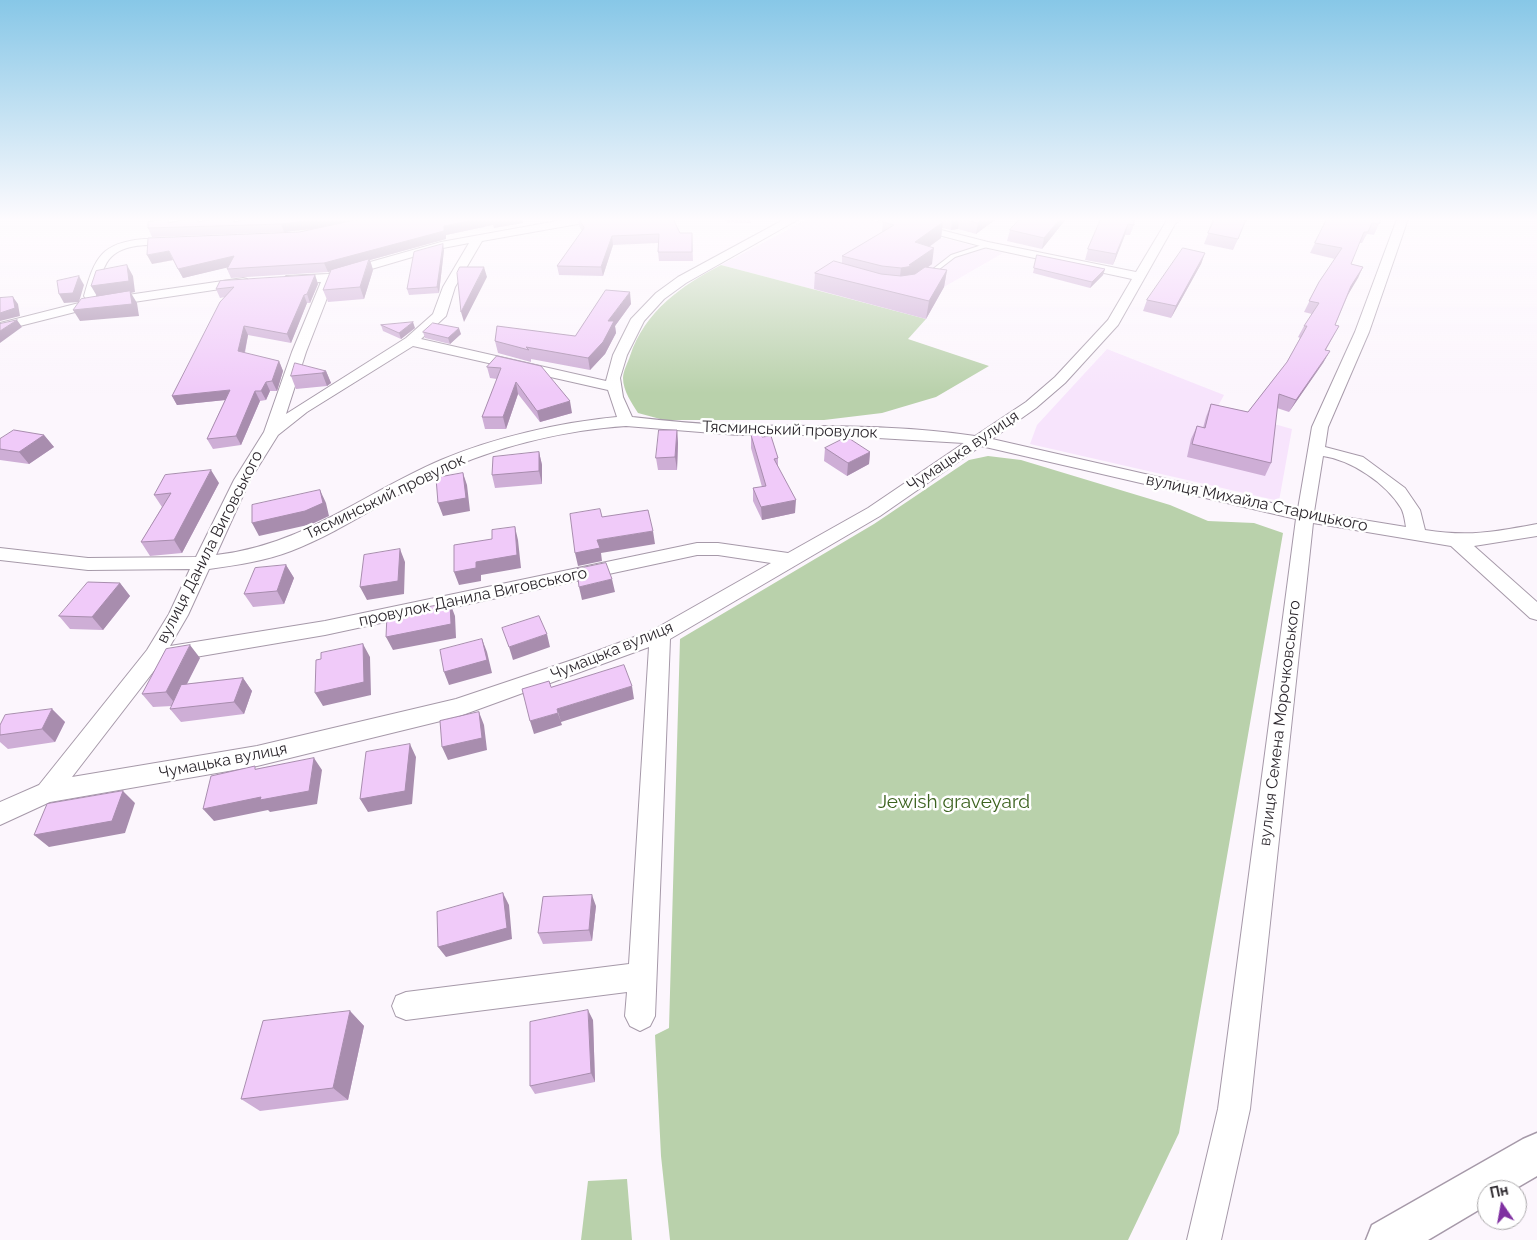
<!DOCTYPE html>
<html>
<head>
<meta charset="utf-8">
<style>
	body { margin:0 }
	#map { position:relative; width:1537px; height:1240px; overflow:hidden; background:#fcf6fd; font-family:Raleway,sans-serif }
	canvas { display:block }
	.north { position:absolute; left:1477px; top:1180px; width:50px; height:50px; box-sizing:border-box; background:#fff; border:1px solid #aba9ab; border-radius:50%; rotate:348deg; font-size:14px; font-weight:700; line-height:20px; text-align:center; color:#2d282e }
	.north::after { content:''; display:block; margin:auto; width:18px; height:22px; background:#7f30a1; clip-path:polygon(50% 0,100% 100%,50% 72%,0 100%) }
</style>
</head>
<body>
<div id="map">
<canvas width="1537" height="1240"></canvas>
<div class="north">Пн</div>
</div>
<script>
const c = document.querySelector('canvas').getContext('2d');
c.lineJoin = 'round';
function fillPath(path, color) { c.fillStyle = color; c.fill(path, 'evenodd'); }
function stroke(path, color, width, dash) { c.strokeStyle = color; c.lineWidth = width; c.lineCap = dash ? 'butt' : 'round'; c.setLineDash(dash || []); c.stroke(path); }
function write(font, color, halo, rows, align = 'center') {
  c.font = font + ' Raleway,sans-serif'; c.lineWidth = 5; c.setLineDash([]); c.textBaseline = 'middle'; c.strokeStyle = halo; c.fillStyle = color; for (const [text, x, y, turn = 0] of rows) {
    c.save(); c.translate(x, y); c.rotate((+turn || 0) * Math.PI / 180); c.textAlign = isNaN(turn) ? turn : align; if (halo) c.strokeText(text, 0, 0); c.fillText(text, 0, 0); c.restore();
  }
}
fillPath(new Path2D(`
	M808,219H867L1003,253L944,287L926,319L721,265Z
	M1107,349L1224,395L1217,408L1292,429L1279,501L1030,444L1037,425Z`), '#f7e4fc');
fillPath(new Path2D(`
	M721,265L926,319L908,339L989,366L936,397L882,413L824,420H664L638,413C632,403 623,391 623,378C623,371 628,362 630,356C645,311 681,286 721,265Z
	M988,456L1021,460L1170,505L1208,521L1254,523L1283,533L1179,1133L1128,1240H670L661,1156L655,1035L669,1028L680,639L874,524L969,460Z
	M627,1179L632,1240H581L588,1181Z`), '#b9d1ab');
const service = new Path2D(`
	M988,243L990,244V246L955,257L929,277L924,276L951,255Z`);
const minor = new Path2D(`
	M568,219H594L589,222L482,241L455,287L446,316L421,339L606,381L613,355L631,319L656,293L678,277L785,219H799L686,283L664,299L644,321L627,355L620,378L623,397L632,417C668,421 703,425 739,425C818,427 897,424 975,436L1026,402L1055,377L1108,320L1132,279L988,248L878,219H898L988,242L1136,272L1167,220L1181,219L1175,224L1118,325L1065,383L1036,408L992,439L1298,509L1312,427L1355,332L1397,219H1408L1369,332L1328,427L1325,447L1363,457L1405,488L1420,510L1425,530C1469,537 1494,532 1537,524V536L1474,546L1537,602V620L1530,618L1451,546L1313,523L1250,1109L1221,1240H1187L1218,1109L1296,519L981,446L880,516L670,639L655,1016L650,1026L640,1031L630,1026L625,1016L627,992L406,1020L396,1016L392,1006L396,996L406,992L629,964L649,647L457,717L257,766L50,802L0,825V802L39,785L147,650L169,614L190,569L88,570L0,560V548L88,558L196,557L234,480L264,432L292,352L321,282L290,283L286,282L284,279L286,276L328,274L441,242ZM469,243L443,287L433,314L406,338L286,414L306,352L334,280L443,248ZM413,346L608,390L617,417C561,422 492,438 441,460C362,494 304,545 216,555L250,480L278,435L307,412ZM626,426L738,435H826L964,443L868,508L788,553L718,543H697L325,621L170,646L188,615L209,569C237,565 265,561 291,551C348,529 397,491 453,467C507,444 568,430 626,426ZM1323,456C1351,460 1386,483 1401,508C1404,513 1405,521 1406,527L1314,512ZM697,555H718L771,563L653,630L581,657L456,699L257,746L72,777L160,663L325,635Z
	M144,239H175L181,242L175,245C152,245 116,241 105,266C100,275 99,286 96,296L94,299H86L84,296C95,257 101,243 144,239Z
	M243,278L247,279L249,282L247,285L87,309L0,331V323L87,301Z`);
const tertiary = new Path2D(`
	M1537,1133V1176L1513,1190H1487V1205L1428,1240H1366L1372,1225L1523,1139Z`);
stroke(service, '#a699a9', 2);
stroke(minor, '#a699a9', 2);
stroke(tertiary, '#a699a9', 3);
fillPath(service, '#fff');
fillPath(minor, '#fff');
fillPath(tertiary, '#fff');
fillPath(new Path2D(`
	M168,219L170,223L189,219H198L199,222H235L251,219H523V223L494,228L493,225L446,235V239L370,260L373,270L364,299L328,302L323,290L331,271L328,272L231,278L227,269L228,267L183,278L173,260L152,264L313,229L284,232L152,237L148,228Z
	M578,219H673L680,233H692L693,261H659L658,252V243L613,245L603,276L559,275L557,266L582,231L579,226Z
	M725,219H751V223L726,222Z
	M883,219H996L976,234L958,229L951,230L942,228L941,238L929,246L932,264L928,267L947,270L944,287L926,319L814,289L815,273L842,263V256L882,232Z
	M1066,219L1042,249L1007,241L1010,230Z
	M1101,219L1134,225L1130,235H1125L1113,265L1085,260L1088,249Z
	M1213,219H1247L1233,250L1204,244L1210,229H1209Z
	M1327,219H1381L1374,235L1367,234L1362,243H1359L1351,264L1363,267L1349,293L1335,325L1339,326L1326,350L1330,351L1323,363L1289,412L1277,408L1271,463L1265,476L1187,457L1191,439L1197,426L1203,428L1206,417L1211,404L1248,412L1287,362L1300,338L1298,337L1304,326L1312,314L1304,312L1319,282L1335,259L1310,253Z
	M444,250L439,293L409,295L407,289Z
	M1205,253L1201,264L1171,318L1143,311L1147,300Z
	M1037,255L1105,269L1103,275L1090,288L1033,273Z
	M315,275L318,284L310,303H307L291,343L248,335L245,353L279,361L283,371L277,391H270L266,400L260,401L241,445L213,449L207,439L225,400L177,405L172,396L225,297L220,298L216,289Z
	M631,304L615,326L616,333L605,354L590,370L531,359V362L498,353L495,341L575,336Z
	M381,325L415,328L401,339L383,331Z
	M423,332L461,334L450,344L425,338Z
	M497,356L572,413L540,422L518,394L506,429H485L482,417L497,379L490,378L487,367Z
	M326,371L331,383L327,386L296,389L291,376Z
	M677,430L678,443L677,470H658L656,458Z
	M44,435L54,447L29,464L0,460V439Z
	M751,435L762,437L778,458V467L795,513L762,520L753,501V488L762,487L751,448Z
	M825,448L870,452L869,464L847,476L824,461Z
	M539,452L542,465V484L495,488L492,475Z
	M219,483L182,553L150,556L141,542L162,507L154,495Z
	M286,565L294,578L284,604L253,607L244,594Z
	M120,583L130,596L103,630L70,629L59,616Z
	M200,658L187,684L243,678L252,691L244,714L181,722L170,709L172,706L153,707L142,694Z
	M52,709L65,722L55,742L8,749L0,742V725Z
	M596,906L592,941L543,944L538,933Z
	M350,1011L364,1026L348,1100L260,1111L241,1099Z
	M593,1020L595,1082L535,1094L530,1086Z`), '#ceaed6');
fillPath(new Path2D(`
	M320,219H366L321,228L284,232L281,224Z
	M478,219H492L493,225L446,235V239L370,260L373,270L364,299L360,287L369,261L328,272L324,263L444,226Z
	M493,219H523V223L494,228L492,220Z
	M952,219H959L958,229L951,230Z
	M983,219H996L976,234L978,223Z
	M1060,219H1066L1042,249L1044,238Z
	M943,222L941,238L913,259L915,242Z
	M1128,224L1125,235L1113,265L1116,254Z
	M612,236L613,245L603,276L601,267Z
	M443,244L444,250L439,293L437,287Z
	M934,248L932,264L912,279L899,285L901,268L909,265Z
	M169,251L173,260L152,264L147,255Z
	M1205,253L1201,264L1171,318L1176,306Z
	M234,256L238,265L183,278L178,269Z
	M127,265L133,276L135,292L131,293L137,303L139,316L80,321L73,310L98,298L91,286Z
	M484,267L487,277L464,322L461,312Z
	M1363,267L1358,278L1346,298L1351,286Z
	M1105,269L1103,275L1090,288L1092,282Z
	M947,270L944,287L926,319L929,301Z
	M315,275L318,284L310,303L307,294Z
	M79,276L84,285L79,302L64,303L59,294Z
	M630,292L631,304L615,326L616,333L605,354L590,370L588,358L608,321Z
	M304,295L307,303L291,343L287,334Z
	M13,297L18,304L20,316L0,321V313Z
	M17,320L22,327L0,343V331Z
	M413,322L415,328L401,339L399,333Z
	M244,326L248,335L243,360L238,351Z
	M459,328L461,334L450,344L448,338Z
	M1330,351L1323,363L1289,412L1296,400Z
	M279,361L283,371L277,391L272,381Z
	M326,371L331,383L327,386L322,373Z
	M266,382L270,391L266,400L261,391Z
	M516,382L518,394L506,429L503,417Z
	M230,390L235,399L177,405L172,396Z
	M255,391L260,401L241,445L236,436Z
	M570,401L572,413L540,422L537,411Z
	M677,430L678,443L677,470L675,457Z
	M44,435L54,447L29,464L19,452Z
	M539,452L542,465V484L539,471Z
	M870,452L869,464L847,476L848,463Z
	M211,470L219,483L182,553L174,540Z
	M463,473L467,485L470,511L443,516L438,503Z
	M320,490L326,503L329,516L312,524L259,536L252,523Z
	M796,500L795,513L762,520L761,507Z
	M515,527L518,540L521,568L481,575V581L459,585L454,572L476,562Z
	M653,531L655,544L601,553L602,561L578,566L575,553L597,540Z
	M400,549L405,562L404,594L367,600L360,587Z
	M286,565L294,578L284,604L277,591Z
	M612,579L615,592L582,600L579,587Z
	M120,583L130,596L103,630L92,617Z
	M450,603L455,616L456,638L393,650L386,637Z
	M547,634L550,647L513,660L509,647Z
	M482,639L487,652L492,673L449,685L444,672Z
	M363,644L370,657L371,695L323,706L315,693Z
	M190,645L200,658L176,705L166,692Z
	M243,678L252,691L244,714L234,702Z
	M632,686L634,699L561,722L557,709Z
	M52,709L65,722L55,742L42,729Z
	M479,712L484,725L487,750L448,760L442,747Z
	M558,713L562,725L534,734L530,721Z
	M410,744L416,757L412,804L368,812L360,799Z
	M314,758L322,770L317,804L270,812L268,810L214,821L203,809Z
	M123,791L135,803L125,833L49,847L34,835Z
	M503,893L509,905L512,939L446,957L438,947Z
	M592,895L596,906L592,941L589,930Z
	M588,1010L593,1020L595,1082L591,1073Z
	M350,1011L364,1026L348,1100L333,1088Z`), '#a88dae');
const building = new Path2D(`
	M167,219H168V223L189,219H197L198,222L214,219H234V222L251,219H320L281,224L148,228V222Z
	M360,219H478L444,226V231L324,263L227,269L234,256L178,269L169,251L147,255L148,238L299,232Z
	M579,219H673L680,233H692V252H658L659,234L612,236L601,267L557,266L584,228Z
	M883,219H935L943,222L915,242L934,248L909,265L913,266L901,268L882,266L842,256L894,225L883,222Z
	M963,219H983L978,223Z
	M1020,219H1060L1044,238L1010,230Z
	M1101,219H1134V225L1128,224L1116,254L1088,249Z
	M1215,219H1246L1238,239L1208,233Z
	M1327,219H1381L1379,224L1372,223L1368,232H1364L1351,264L1363,267L1351,286L1335,325L1339,326L1325,350L1330,351L1296,400L1279,394L1271,463L1192,444L1197,426L1205,428L1211,404L1248,412L1287,362L1307,326H1304L1319,303L1309,301L1319,282L1342,248L1315,243Z
	M443,244L437,287L407,289L414,252Z
	M1183,248L1205,253L1176,306L1147,300Z
	M1037,255L1105,269L1092,282L1034,268Z
	M369,259L360,287L323,290L331,270Z
	M834,261L881,274L901,276L915,274L925,267L947,270L929,301L815,273Z
	M127,265L129,281L91,286L96,271Z
	M460,267H484L461,312L457,273Z
	M315,275L307,294L304,295L287,334L244,326L238,351L279,361L272,381L266,382L261,391H255L236,436L207,439L230,390L172,396L220,302L234,287L216,289L220,281Z
	M79,276L73,293L59,294L57,281Z
	M606,290L630,292L608,321H614L603,342L588,358L526,347L529,350L495,341L497,326L575,336Z
	M130,291L132,304L73,310L81,299Z
	M13,297L15,308L0,313V298Z
	M17,320L0,331V324Z
	M413,322L399,333L381,325Z
	M433,323L459,328L448,338L423,332Z
	M497,356L541,366L570,401L537,411L516,382L503,417H482L501,368L487,367Z
	M295,363L326,371L322,373L291,376Z
	M14,430L44,435L19,452L0,449V439Z
	M659,430H677L675,457L656,458Z
	M759,432L762,437L771,436L778,458L774,459L796,500L761,507L753,488L766,486L751,435Z
	M847,437L870,452L848,463L825,448Z
	M539,452V471L492,475L493,457Z
	M211,470L174,540L141,542L171,493L154,495L165,475Z
	M463,473L466,498L438,503L436,478Z
	M320,490L323,503L305,511L252,523V505Z
	M600,509L602,517L648,510L653,531L597,540L600,548L575,553L570,514Z
	M515,527L517,555L476,562V568L454,572V545L492,539V530Z
	M400,549L398,581L360,587L364,555Z
	M606,563L612,579L579,587L577,569Z
	M286,565L277,591L244,594L255,568Z
	M88,582L120,583L92,617L59,616Z
	M450,603L451,624L386,637L387,615Z
	M539,616L547,634L509,647L502,628Z
	M482,639L487,660L444,672L440,650Z
	M363,644L364,682L315,693L316,660L321,659V653Z
	M190,645L166,692L142,694L166,649Z
	M624,665L632,686L557,709L558,713L530,721L522,689L549,681L551,687Z
	M243,678L234,702L170,709L181,685Z
	M52,709L42,729L0,735V725L5,715Z
	M479,712L482,738L442,747L440,721Z
	M410,744L405,791L360,799L366,752Z
	M314,758L309,791L260,800L261,797L203,809L211,776L255,766V769Z
	M123,791L112,821L34,835L47,804Z
	M503,893L507,928L438,947L437,912Z
	M592,895L589,930L538,933L543,897Z
	M588,1010L591,1073L530,1086V1022Z
	M350,1011L333,1088L241,1099L263,1021Z`);
fillPath(building, '#f0caf9');
stroke(building, '#a88dae', 1);
const sky = c.createLinearGradient(0, 0, 0, 393);
sky.addColorStop(0, '#87c7e7');
sky.addColorStop(0.56, '#fefbfe');
sky.addColorStop(1, '#fefbfe00');
c.fillStyle = sky;
c.fillRect(0, 0, 1537, 393);
write('16px', '#2d282e', '#fff', [
	["Тясминський провулок",790,430,2],
	["Чумацька вулиця",963,451,-34],
	["Тясминський провулок",385,497,-26],
	["вулиця Михайла Старицького",1257,503,12],
	["вулиця Данила Виговського",210,547,-63],
	["провулок Данила Виговського",473,597,-12],
	["Чумацька вулиця",612,651,-22],
	["вулиця Семена Морочковського",1280,723,-83],
	["Чумацька вулиця",223,761,-11]
]);
write('19px', '#3c621f', '#fff', [
	["Jewish graveyard",954,802]
]);
</script>
</body>
</html>
